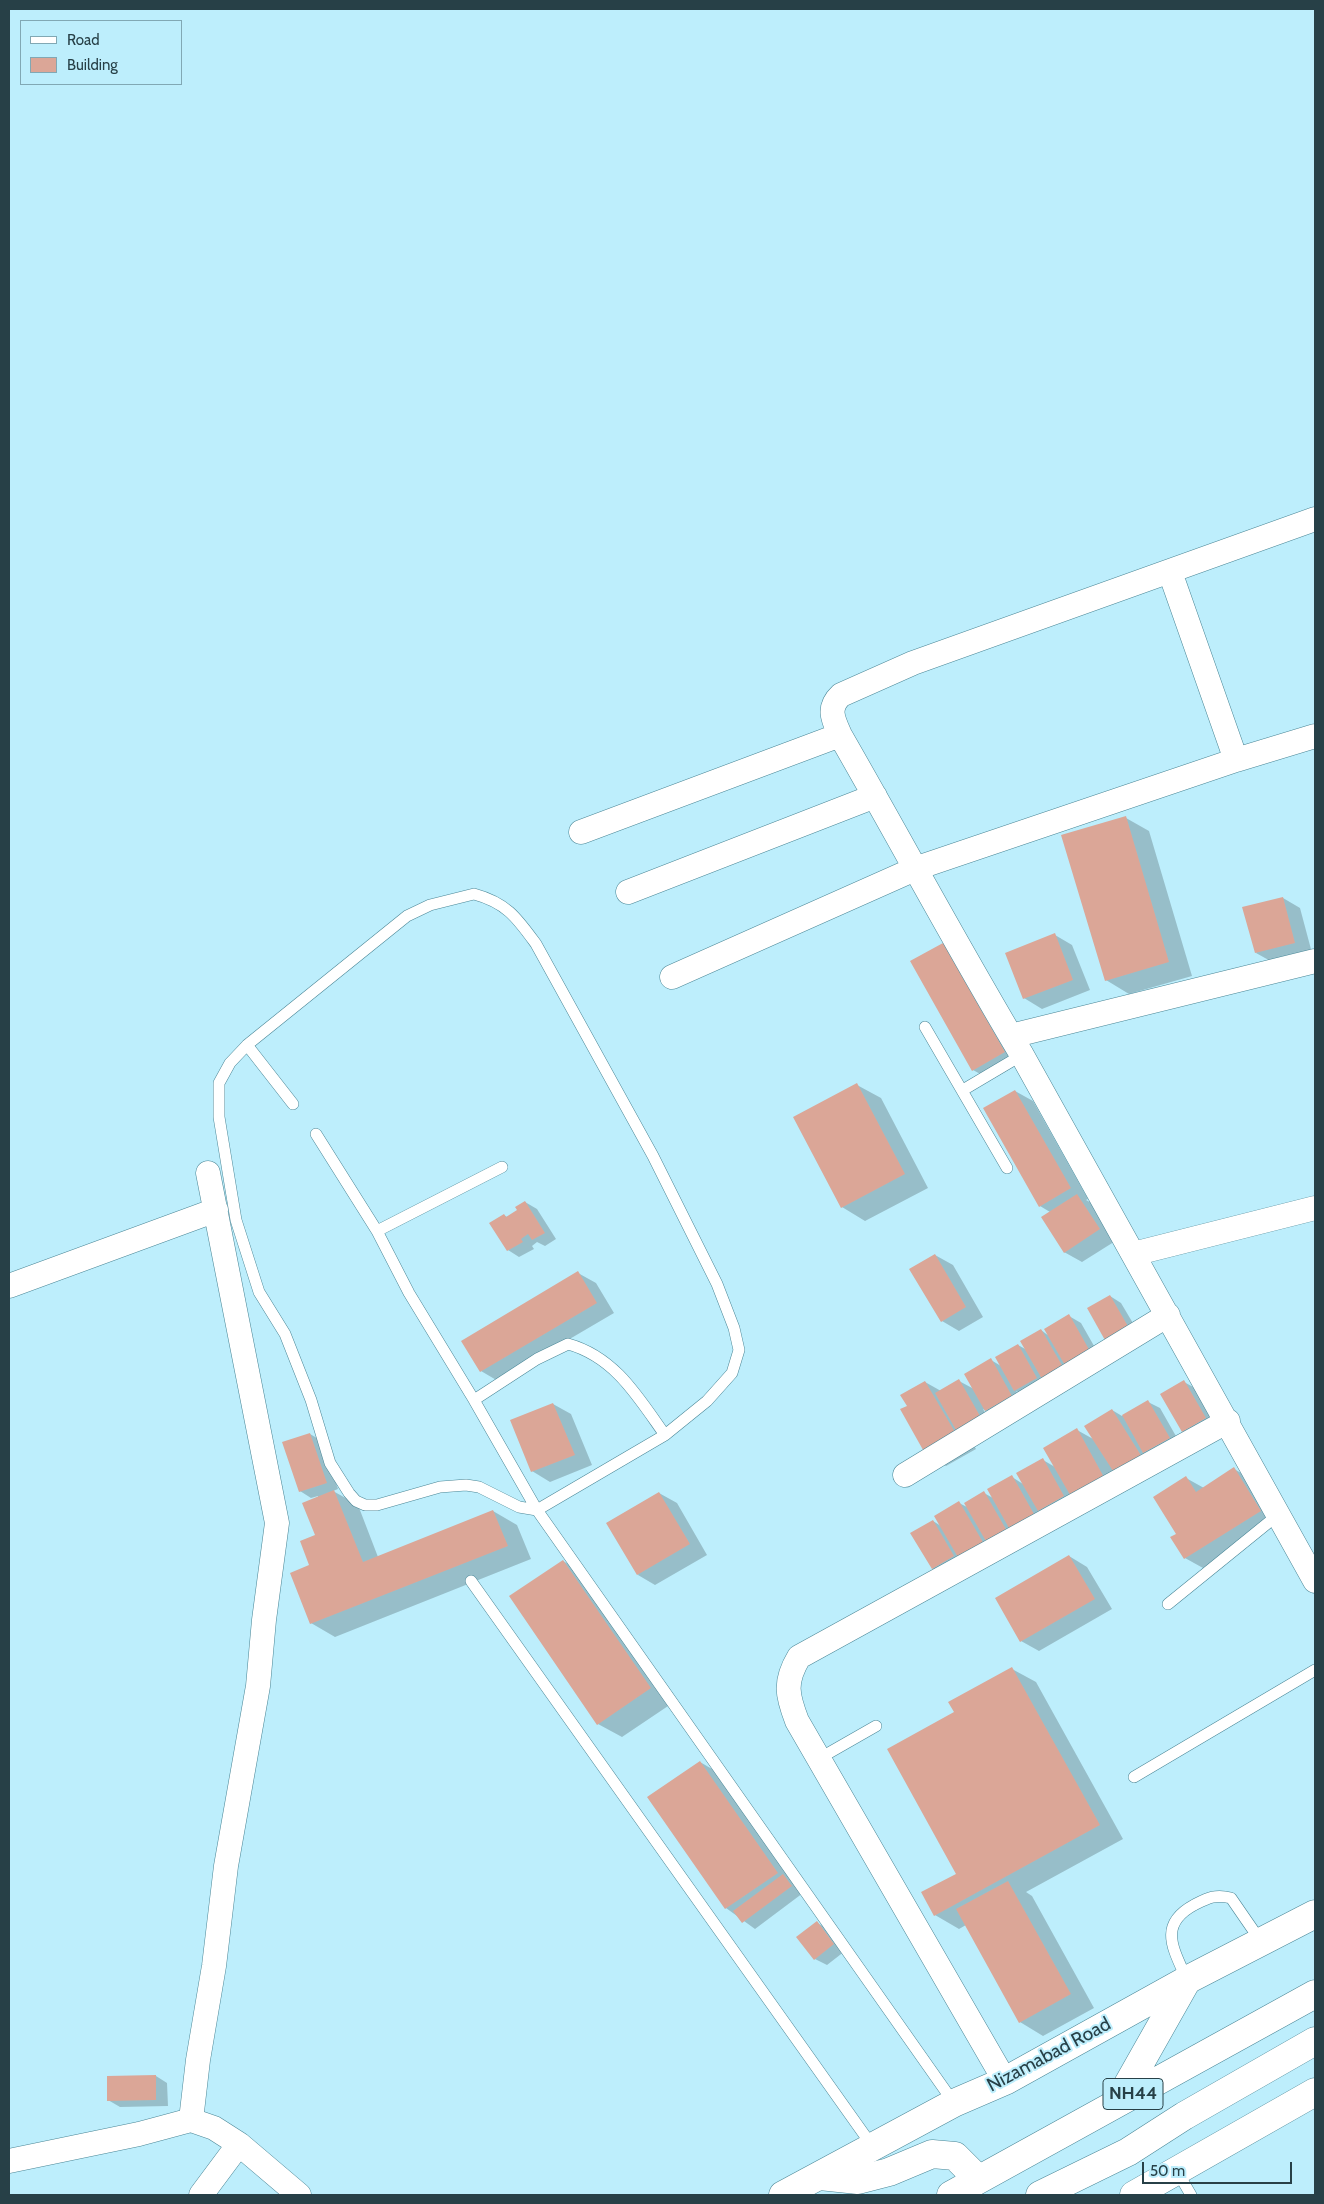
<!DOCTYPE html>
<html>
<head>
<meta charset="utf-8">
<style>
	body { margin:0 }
	#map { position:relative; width:1324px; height:2204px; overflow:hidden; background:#bdeefc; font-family:Cabin,sans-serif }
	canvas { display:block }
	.frame { position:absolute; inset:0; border:10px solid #274047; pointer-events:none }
	.legend { position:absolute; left:20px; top:20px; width:162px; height:65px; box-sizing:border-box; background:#bdeefc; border:1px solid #81a8b4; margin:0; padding:6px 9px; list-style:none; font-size:15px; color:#274047 }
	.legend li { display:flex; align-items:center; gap:10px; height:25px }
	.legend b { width:25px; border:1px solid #81a8b4 }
	.scale { position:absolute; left:1142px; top:2162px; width:150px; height:22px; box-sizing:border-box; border:2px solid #274047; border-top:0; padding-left:6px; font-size:15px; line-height:18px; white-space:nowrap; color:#274047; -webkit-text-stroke:4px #bdeefc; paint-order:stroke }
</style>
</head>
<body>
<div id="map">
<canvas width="1324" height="2204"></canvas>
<div class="frame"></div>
<ul class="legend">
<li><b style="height:6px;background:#fff"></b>Road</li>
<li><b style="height:14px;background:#dba697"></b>Building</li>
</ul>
<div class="scale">50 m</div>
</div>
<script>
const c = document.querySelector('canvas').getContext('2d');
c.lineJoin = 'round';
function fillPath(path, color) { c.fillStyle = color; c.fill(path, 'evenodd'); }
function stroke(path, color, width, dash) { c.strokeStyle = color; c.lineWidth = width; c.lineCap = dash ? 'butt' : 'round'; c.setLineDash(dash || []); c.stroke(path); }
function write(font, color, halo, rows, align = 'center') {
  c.font = font + ' Cabin,sans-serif'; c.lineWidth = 4; c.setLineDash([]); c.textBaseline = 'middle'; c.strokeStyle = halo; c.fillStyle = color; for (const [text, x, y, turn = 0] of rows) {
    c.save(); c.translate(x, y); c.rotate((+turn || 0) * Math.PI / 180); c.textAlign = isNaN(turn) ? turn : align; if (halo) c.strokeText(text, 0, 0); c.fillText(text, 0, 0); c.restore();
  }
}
fillPath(new Path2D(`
	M1126,818L1149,831L1192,976L1129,994L1106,980Z
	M1283,898L1300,908L1312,953L1274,963L1256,953Z
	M1055,935L1072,945L1090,990L1042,1009L1024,998Z
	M943,944L961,955L1022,1062L991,1080L973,1070Z
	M857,1085L881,1098L928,1188L865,1221L842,1207Z
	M1015,1091L1033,1101L1088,1199L1086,1200L1095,1205L1117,1240L1082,1262L1064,1252L1050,1212L1040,1206Z
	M525,1202L537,1209L556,1239L545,1246L537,1242L532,1246L534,1249L519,1257L508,1250L504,1215L507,1217L518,1211Z
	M935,1255L953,1265L983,1317L959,1331L942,1321Z
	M578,1273L596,1283L614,1313L498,1381L481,1371Z
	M1110,1296L1121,1303L1140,1335L1119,1347Z
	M1069,1316L1081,1323L1102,1360L1027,1397L1016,1391L1023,1403L998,1417L983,1409L991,1423L968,1436L976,1449L946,1466L928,1456L908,1406L925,1382L941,1391L959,1381L974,1389L991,1360L1001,1366L1018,1345L1027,1350L1041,1330L1049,1336Z
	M1184,1382L1195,1388L1216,1425L1194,1437L1183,1431Z
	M1148,1402L1160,1408L1181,1445L1134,1484L1112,1471L1123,1491L1050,1517L1039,1510L1045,1520L944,1575L932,1568L933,1521L941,1526L959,1503L969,1508L984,1493L993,1498L1012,1477L1023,1484L1043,1460L1055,1467L1077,1430L1095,1440L1112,1410L1122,1416Z
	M553,1404L571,1414L592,1465L550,1482L532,1471Z
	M310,1434L322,1441L338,1489L333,1491L358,1505L378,1557L493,1511L517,1525L531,1559L335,1637L311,1623V1565L317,1536L318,1498V1496L311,1498L300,1491Z
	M1234,1469L1252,1479L1278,1521L1203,1568L1185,1558L1186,1478L1204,1488Z
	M659,1493L677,1503L707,1555L655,1585L638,1575Z
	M1069,1556L1087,1567L1112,1609L1039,1651L1021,1641Z
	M563,1561L587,1575L674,1702L622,1737L598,1724Z
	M1012,1669L1036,1682L1123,1839L1026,1892L1032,1896L1094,2008L1043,2036L1020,2022L966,1925L959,1929L935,1915L923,1893L957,1874L955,1713Z
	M700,1762L724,1776L803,1893L755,1929L726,1908Z
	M817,1923L829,1929L845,1951L827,1965L815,1959Z
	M156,2076L167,2083L168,2106L120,2107L108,2100Z`), '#0003');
fillPath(new Path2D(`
	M1126,816L1169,962L1105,981L1061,835Z
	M1283,897L1295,943L1255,953L1242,907Z
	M1055,933L1073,980L1023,999L1005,953Z
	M943,943L1005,1052L972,1071L910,961Z
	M857,1083L905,1174L841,1208L793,1117Z
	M1015,1090L1071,1188L1039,1207L983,1108Z
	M1077,1194L1100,1229L1064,1253L1041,1217Z
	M525,1201L545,1233L532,1240L528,1234L521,1239L523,1242L507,1251L489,1223L504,1214L506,1217L517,1210L515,1207Z
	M935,1254L966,1307L941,1322L909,1269Z
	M578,1271L597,1303L480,1372L461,1341Z
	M1110,1295L1129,1328L1106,1342L1087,1308Z
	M1069,1314L1091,1353L1066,1367L1044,1329Z
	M1041,1329L1063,1367L1042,1379L1020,1341Z
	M1018,1344L1037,1378L1014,1391L995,1357Z
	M991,1358L1012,1396L985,1411L964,1374Z
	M959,1379L980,1416L956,1430L935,1393Z
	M1184,1380L1206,1418L1182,1432L1160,1394Z
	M925,1381L959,1439L927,1457L900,1409L907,1406L900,1395Z
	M1148,1400L1170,1438L1143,1453L1122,1415Z
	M553,1403L575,1455L531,1472L510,1420Z
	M1112,1409L1142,1457L1115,1474L1084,1426Z
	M1077,1428L1106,1481L1073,1500L1043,1448Z
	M310,1433L327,1483L299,1492L282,1442Z
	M1043,1458L1064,1496L1038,1511L1016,1473Z
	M1234,1467L1261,1511L1184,1559L1170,1537L1176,1534L1153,1497L1186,1476L1196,1492Z
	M1012,1475L1034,1514L1009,1528L987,1489Z
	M334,1490L363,1562L493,1510L508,1546L310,1624L290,1573L309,1565L300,1541L315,1535L302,1503Z
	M984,1491L1007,1531L987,1543L964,1503Z
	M659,1492L690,1544L637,1575L606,1523Z
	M959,1501L984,1544L959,1559L934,1516Z
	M933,1520L954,1556L932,1569L910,1533Z
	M1069,1555L1095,1599L1020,1642L995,1598Z
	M563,1560L651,1688L597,1725L509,1596Z
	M1012,1667L1100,1825L934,1916L921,1892L956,1874L887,1749L954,1712L948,1702Z
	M700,1761L778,1873L725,1909L647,1797Z
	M783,1874L792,1886L742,1923L733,1911Z
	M1008,1881L1071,1994L1019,2023L956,1909Z
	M817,1921L834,1944L814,1960L796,1937Z
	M156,2075V2100L107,2101V2076Z`), '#dba697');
const lane = new Path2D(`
	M474,894C507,903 517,918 536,944L653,1156L717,1284L734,1328L739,1350L732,1373L707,1401L665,1435L537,1510L519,1507L479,1487L466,1485L440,1487L377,1505H365L356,1501L349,1493L330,1463L311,1400L285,1334L259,1292L236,1220L219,1117V1083L230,1063L247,1045L407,916L430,905Z
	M925,1027L1007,1168
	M247,1045L293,1104
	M963,1090L1022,1055
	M316,1134L377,1231L409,1293L474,1400L537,1510L954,2103
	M377,1231L502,1167
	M474,1400L537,1359L568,1344C615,1357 638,1397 665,1435
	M471,1581L873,2147
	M1168,1604L1279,1514
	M820,1758L876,1726
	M1134,1777L1315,1670
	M1187,1980C1174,1950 1157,1925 1194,1905C1208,1898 1215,1894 1231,1898L1262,1943
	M1177,2171L1191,2195`);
const street = new Path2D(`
	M1315,519L913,663L841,695C827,708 833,719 840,735C901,841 959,950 1022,1055L1315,1581
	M1170,572L1236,760
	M581,832L840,735
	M628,892L875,796
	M672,977L917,868L1236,760L1315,736
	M1011,1036L1315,961
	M1133,1254L1315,1208
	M9,1286L216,1210
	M905,1475L1168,1315
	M1005,2081L797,1721C787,1695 784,1682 799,1657L1228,1421
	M191,2120L198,2060L214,1966L226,1866L258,1686L264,1620L277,1523L208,1173
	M9,2161L139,2134L191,2120L214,2128L239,2144L299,2195
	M201,2195L239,2144`);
const secondary = new Path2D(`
	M783,2195L954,2103L1005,2081L1187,1980L1315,1914
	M1134,2195L1315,2092`);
const highway = new Path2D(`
	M1118,2102L1187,1980
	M820,2176L858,2180L889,2172L932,2154L955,2156L978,2179
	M951,2195L1315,1994
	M1040,2195L1128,2152L1184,2116L1315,2041`);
stroke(lane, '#4a8696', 12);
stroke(street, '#4a8696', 25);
stroke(secondary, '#4a8696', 29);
stroke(highway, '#4a8696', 29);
stroke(lane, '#fff', 11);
stroke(street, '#fff', 24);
stroke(secondary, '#fff', 28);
stroke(highway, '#fff', 28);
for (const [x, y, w] of [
	[1133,2094,60]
]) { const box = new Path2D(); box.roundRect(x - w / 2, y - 15.5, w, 31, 4); c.fillStyle = '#bdeefc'; c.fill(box); stroke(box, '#274047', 1); }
write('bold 18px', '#274047', null, [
	["NH44",1133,2094]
]);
write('19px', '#274047', '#bdeefc', [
	["Nizamabad Road",1049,2055,-28]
]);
</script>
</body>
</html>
